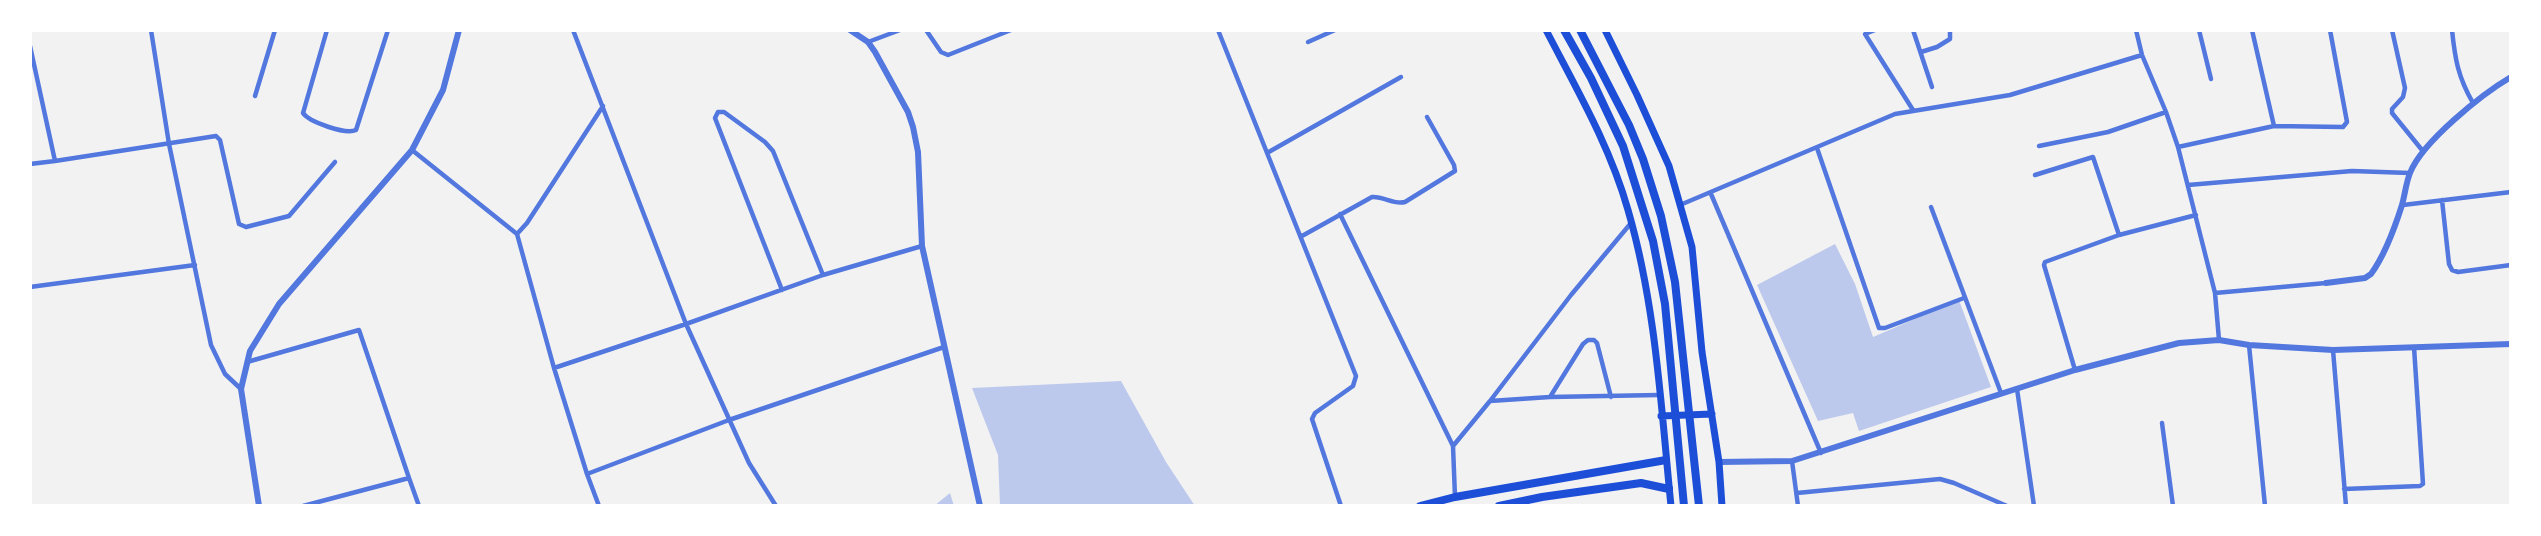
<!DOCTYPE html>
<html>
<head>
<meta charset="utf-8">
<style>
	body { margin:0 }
	#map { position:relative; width:2541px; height:536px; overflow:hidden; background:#f2f2f2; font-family:"Nunito Sans",sans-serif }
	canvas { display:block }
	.frame { position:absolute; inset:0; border:32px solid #fff; pointer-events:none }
</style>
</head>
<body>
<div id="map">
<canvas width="2541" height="536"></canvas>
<div class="frame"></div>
</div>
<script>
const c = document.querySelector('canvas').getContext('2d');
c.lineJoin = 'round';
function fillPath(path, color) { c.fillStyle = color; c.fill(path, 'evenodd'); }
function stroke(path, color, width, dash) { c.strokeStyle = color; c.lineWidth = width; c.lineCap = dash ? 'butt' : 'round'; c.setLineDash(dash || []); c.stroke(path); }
fillPath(new Path2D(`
	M1835,244L1855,284L1873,337L1959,300L1991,387L1859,431L1853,413L1818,421L1757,285Z
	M1121,381L1166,462L1195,506H1000L998,455L972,388Z
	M950,493L954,506H934Z`), '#bdc9ec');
stroke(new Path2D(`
	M151,30L169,144L211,345L225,374L241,389
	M327,30L303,113C309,122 346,135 356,130L388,30
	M573,30L686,324L749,463L776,506
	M926,30L941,52L948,55L1011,30
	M1218,30L1356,376L1353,386L1315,413L1312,419L1341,506
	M1875,30L1865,34L1913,110
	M1913,30L1932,87
	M2136,30L2142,55L2166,112L2178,147L2215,293L2219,340
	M2199,30L2211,79
	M2252,30L2274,126
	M2392,30L2405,88L2403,97L2392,109V113L2422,150
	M2452,30C2455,59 2458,77 2473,103
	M868,42L900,30
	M1308,42L1335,30
	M30,46L55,161L216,136L220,140L239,224L246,227L289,216L335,162
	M1921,52L1937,47L1950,39V30
	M255,96L275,30
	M2039,146L2108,132L2166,112
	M2178,147L2274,126L2343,127L2347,122L2330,30
	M1817,148L1879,328H1885L1964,298
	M412,150L517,234L527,223L603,106
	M1267,153L1401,77
	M30,164L55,161
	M2035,175L2093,157L2119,235
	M2188,185L2352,171L2410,173
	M1711,194L1821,453
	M2442,200L2449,264L2452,270L2458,272L2511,265
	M1680,205L1895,114L2010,95L2142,55
	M2403,205L2511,192
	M1931,207L2001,393
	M1340,214L1453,446
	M517,234L554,368L587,474
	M1302,236L1372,197C1384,196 1393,205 1405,202L1455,171L1454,165L1427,117
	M30,287L195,265
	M782,290L715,118L718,112H724L765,142L773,151L823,275
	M2215,293L2326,283
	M2249,345L2265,506
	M2333,350L2346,506
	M247,362L359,330L409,478
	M554,368L686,324L823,275L922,246
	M2075,370L2044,265L2045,262L2119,235L2196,215
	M2017,389L2034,506
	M1611,397L1597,343L1594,340H1588L1583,344L1550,397L1659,395
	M1490,401L1571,295L1631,223
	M2162,423L2173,506
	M1792,461L1798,506
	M2344,489L2420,486L2423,484L2414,347
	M1797,493L1940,479L1954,483L2007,506
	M1455,497L1453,446L1490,401L1550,397
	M303,506L409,478L419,506
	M599,506L587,474L729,420L944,347`), '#5277de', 4.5);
stroke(new Path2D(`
	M850,30L868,42L875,52L908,112L913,127L918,152L922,246L980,506
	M2326,283L2365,278L2371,274C2385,255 2395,227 2402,205C2405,194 2406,183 2410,173C2422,142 2482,94 2511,77
	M1719,462L1792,461L2075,370L2179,343L2219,340L2249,345L2333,350L2511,344
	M259,506L241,389L250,351L279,304L412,150L443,90L459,30`), '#5277de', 6);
stroke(new Path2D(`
	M1546,30C1576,88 1610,146 1628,210C1656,306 1661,407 1671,506
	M1605,30L1637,95L1669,166L1692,247L1702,352L1719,462L1722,506
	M1661,416L1712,414`), '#1d4ed8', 7);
stroke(new Path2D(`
	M1564,30L1591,78L1623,146L1653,241L1665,304L1684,506
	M1580,30L1629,125L1643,159L1661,216L1675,282L1699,506
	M1420,506L1455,497L1666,460
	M1499,506L1542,497L1641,483L1669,489`), '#1d4ed8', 8);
</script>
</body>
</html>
